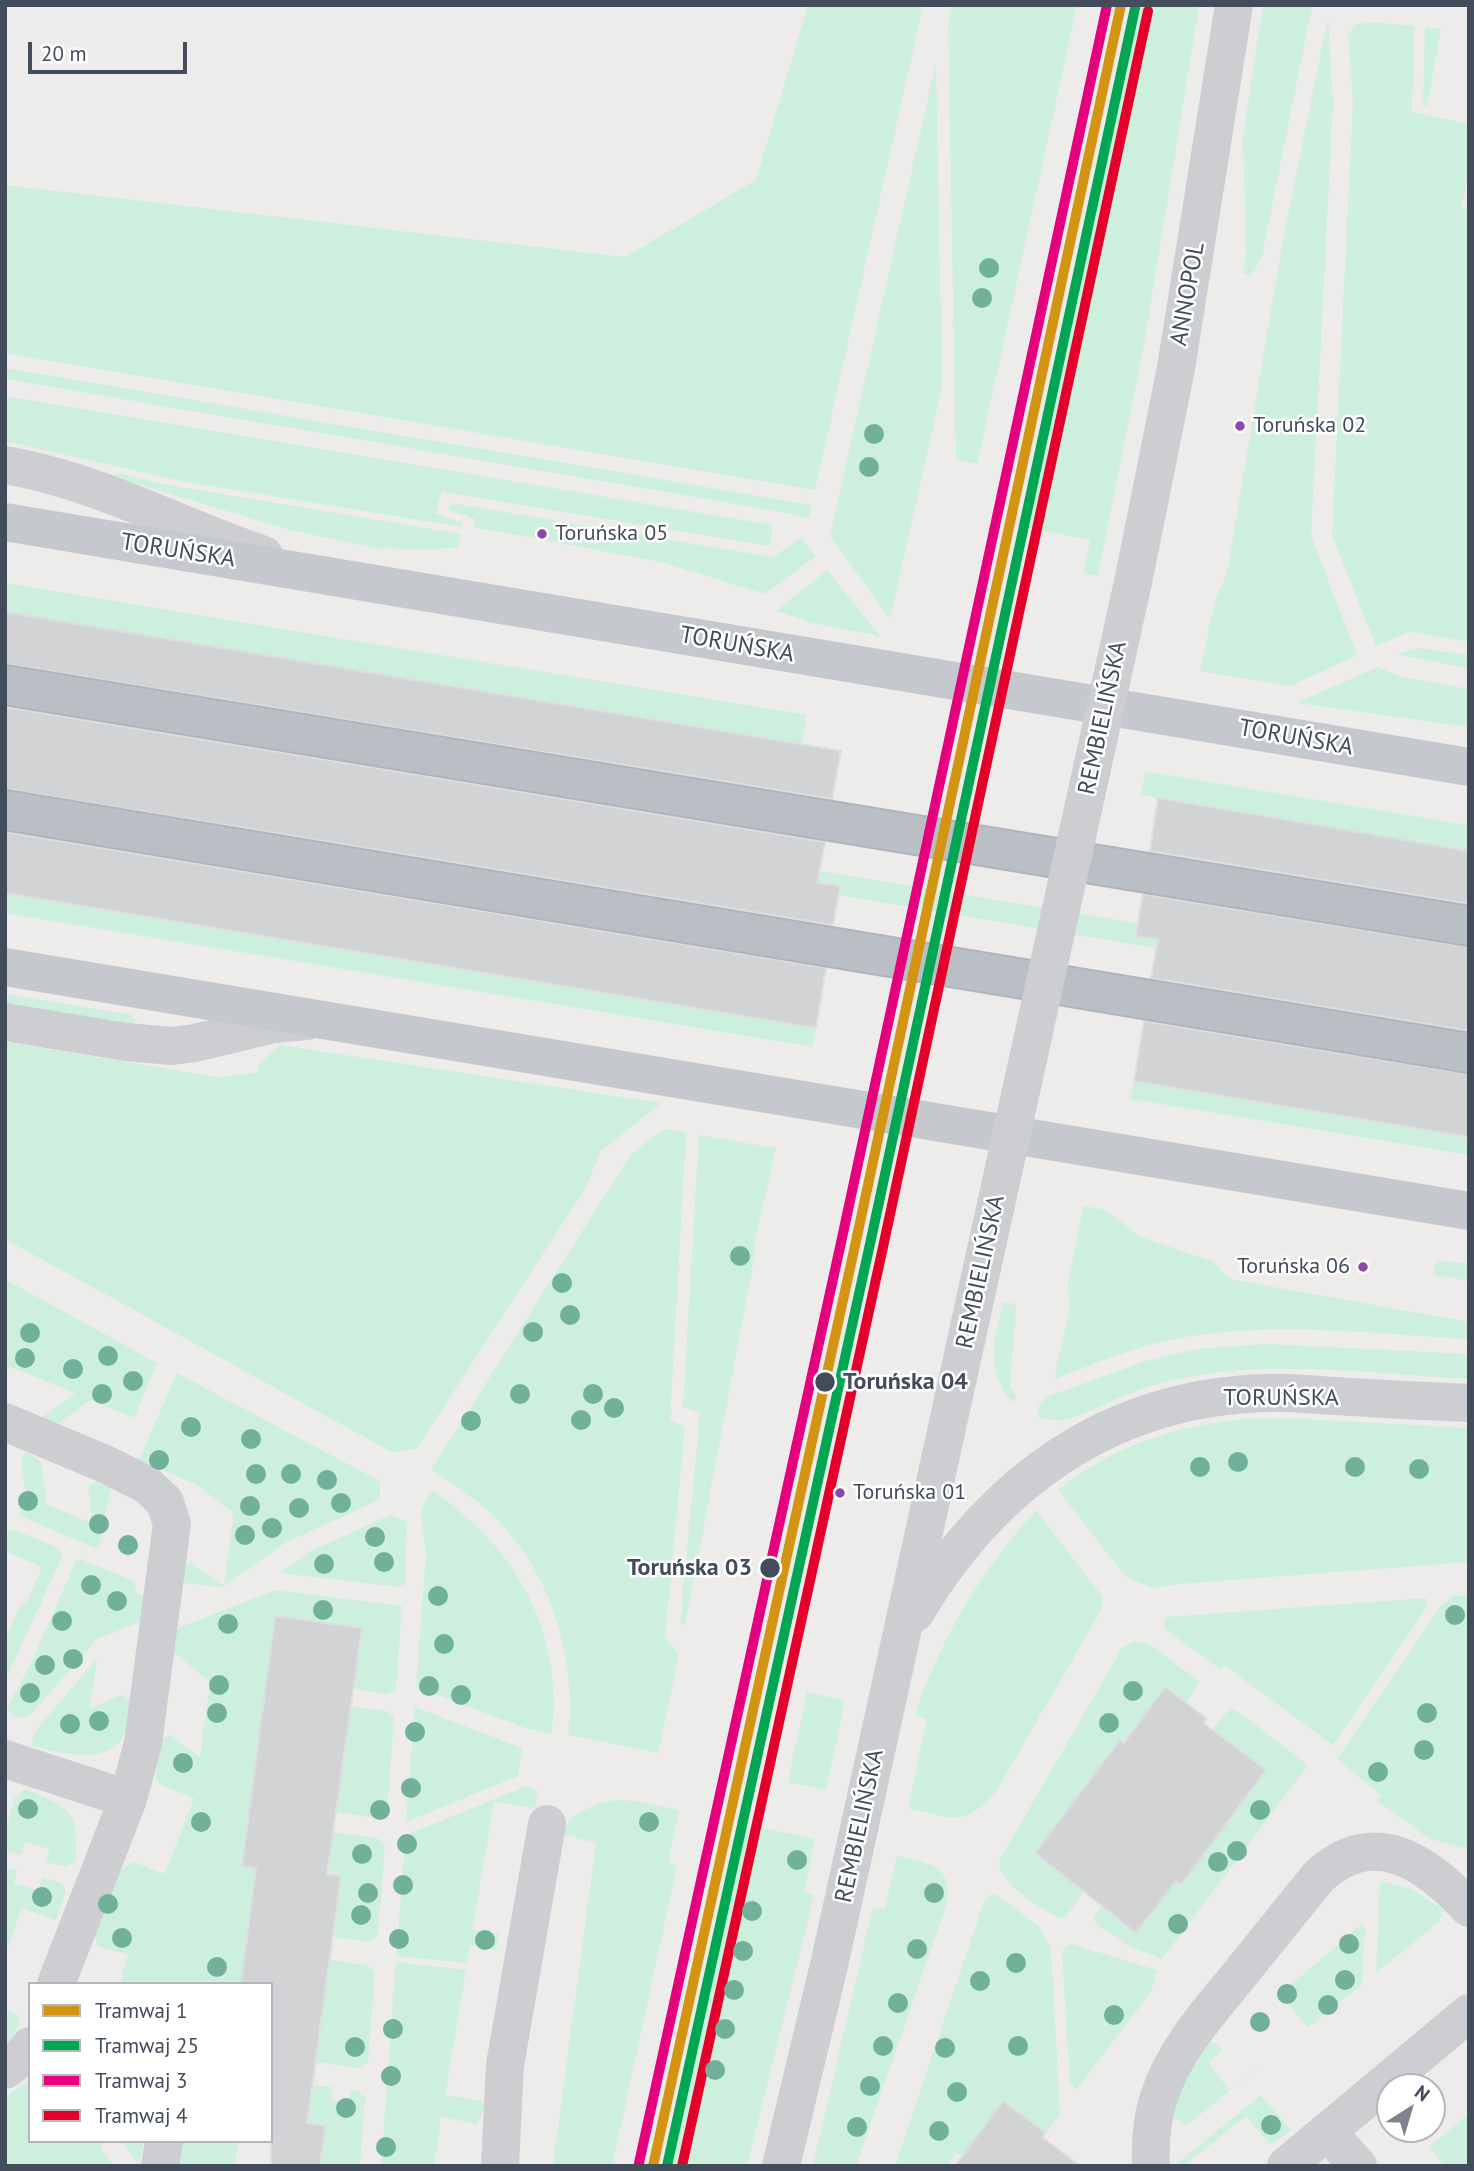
<!DOCTYPE html>
<html>
<head>
<meta charset="utf-8">
<style>
	body { margin:0 }
	#map { position:relative; width:1474px; height:2171px; overflow:hidden; background:#edeceb; font-family:"PT Sans",sans-serif }
	canvas { display:block }
	.frame { position:absolute; inset:0; border:7px solid #424c5a; pointer-events:none }
	.legend { position:absolute; left:28px; top:1982px; width:245px; height:161px; box-sizing:border-box; background:#fff; border:2px solid #b3b7bd; margin:0; padding:9px 12px; list-style:none; font-size:21px; color:#424c5a }
	.legend li { display:flex; align-items:center; gap:14px; height:35px }
	.legend b { width:35px; border:2px solid #b3b7bd }
	.north { position:absolute; left:1376px; top:2073px; width:70px; height:70px; box-sizing:border-box; background:#fff; border:2px solid #b3b7bd; border-radius:50%; rotate:37deg; font-size:19px; font-weight:700; line-height:28px; text-align:center; color:#424c5a }
	.north::after { content:''; display:block; margin:auto; width:24px; height:32px; background:#7e848d; clip-path:polygon(50% 0,100% 100%,50% 72%,0 100%) }
	.scale { position:absolute; left:28px; top:42px; width:159px; height:32px; box-sizing:border-box; border:4px solid #424c5a; border-top:0; padding-left:9px; font-size:21px; line-height:24px; white-space:nowrap; color:#424c5a; -webkit-text-stroke:5px #fff; paint-order:stroke }
</style>
</head>
<body>
<div id="map">
<canvas width="1474" height="2171"></canvas>
<div class="frame"></div>
<ul class="legend">
<li><b style="height:9px;background:#d39412"></b>Tramwaj 1</li>
<li><b style="height:9px;background:#00a651"></b>Tramwaj 25</li>
<li><b style="height:9px;background:#e5007d"></b>Tramwaj 3</li>
<li><b style="height:9px;background:#e4002b"></b>Tramwaj 4</li>
</ul>
<div class="north">N</div>
<div class="scale">20 m</div>
</div>
<script>
const c = document.querySelector('canvas').getContext('2d');
c.lineJoin = 'round';
function fillPath(path, color) { c.fillStyle = color; c.fill(path, 'evenodd'); }
function stroke(path, color, width, dash) { c.strokeStyle = color; c.lineWidth = width; c.lineCap = dash ? 'butt' : 'round'; c.setLineDash(dash || []); c.stroke(path); }
function write(font, color, halo, rows, align = 'center') {
  c.font = font + ' "PT Sans",sans-serif'; c.lineWidth = 5; c.setLineDash([]); c.textBaseline = 'middle'; c.strokeStyle = halo; c.fillStyle = color; for (const [text, x, y, turn = 0] of rows) {
    c.save(); c.translate(x, y); c.rotate((+turn || 0) * Math.PI / 180); c.textAlign = isNaN(turn) ? turn : align; if (halo) c.strokeText(text, 0, 0); c.fillText(text, 0, 0); c.restore();
  }
}
fillPath(new Path2D(`
	M808,5H923L815,490L5,353V185L625,257L756,180Z
	M952,5H1077L977,464L956,459L948,22Z
	M1133,5H1199L1145,338L1098,576L1084,573L1090,540L1020,526Z
	M1263,5H1312L1262,255L1252,276L1243,274L1246,254L1243,137Z
	M1328,18L1333,103L1311,536L1357,655L1291,686L1200,671L1216,598L1227,573L1281,251Z
	M1370,22L1414,26L1412,112L1465,123L1469,129V173L1461,207L1469,209V642L1409,632L1376,646L1332,535L1353,103L1348,34L1355,25Z
	M1425,27L1441,29L1427,106L1423,105Z
	M936,63L942,386L890,619L830,536Z
	M5,368L812,505L809,519L788,513L5,379Z
	M5,396L773,525L770,546L442,492L435,513L462,523L461,527L181,481L5,441Z
	M117,473L168,485L461,534L458,548L404,550L387,547L379,549L286,529L115,477Z
	M451,503L773,557L801,538L816,556L765,594L661,562L473,527L475,519L448,510Z
	M827,570L880,636L812,623L776,611Z
	M5,583L806,715L802,744L5,612Z
	M1418,648L1469,655V669L1397,654Z
	M1378,667L1401,677L1469,689V727L1296,703Z
	M1145,771L1469,825V851L1141,795Z
	M819,871L1138,923L1136,936L1158,939L1156,948L839,895L840,886L817,883Z
	M5,893L816,1028L812,1047L5,913Z
	M5,994L132,1015L135,1021L133,1024L5,1006Z
	M5,1042L205,1075L222,1077L258,1072V1066L280,1045L661,1103L601,1151L585,1189L417,1448L393,1453L5,1239Z
	M1134,1081L1469,1137V1155L1130,1099Z
	M664,1129L686,1133L670,1421L685,1426L665,1638L679,1654L658,1753L569,1735C576,1654 550,1567 488,1511C471,1495 451,1483 431,1470L631,1154Z
	M699,1135L776,1148L757,1230L753,1264L685,1625L680,1624L700,1413L683,1407Z
	M1084,1206L1102,1209L1112,1215L1141,1237L1212,1261L1230,1279L1469,1322V1339C1370,1334 1268,1320 1170,1340C1130,1348 1092,1365 1054,1379L1069,1313L1068,1282Z
	M1436,1261L1469,1263V1281L1434,1275Z
	M5,1279L157,1363L134,1418L91,1400L56,1425L41,1418L75,1393L11,1367L5,1370Z
	M1003,1302L1016,1304L1010,1387L1016,1396L1014,1404C985,1371 994,1340 1003,1302Z
	M1268,1344L1469,1354V1379C1377,1374 1272,1360 1182,1378C1158,1383 1134,1391 1112,1401C1097,1407 1083,1415 1068,1419L1058,1421L1037,1417L1039,1405L1046,1397L1143,1362L1173,1354L1206,1348Z
	M177,1373L380,1481V1496L374,1502L285,1543L223,1587L183,1583L186,1565L192,1563L224,1586L234,1513L197,1485L139,1460Z
	M1246,1419H1303L1469,1428V1562L1179,1584L1152,1588L1125,1576L1058,1490C1113,1446 1177,1425 1246,1419Z
	M30,1453L41,1462L46,1504L93,1524L88,1486L96,1482L111,1488L99,1547L95,1548L18,1515L26,1496L21,1460L25,1454Z
	M433,1491C507,1542 552,1610 554,1702C554,1713 552,1724 552,1734L525,1728L416,1687L426,1555L421,1513L425,1501Z
	M1036,1510L1101,1595L1103,1602L1100,1612L997,1790C966,1829 951,1818 908,1808L927,1719L915,1715C940,1638 982,1570 1036,1510Z
	M390,1515L407,1522L405,1584L398,1587L280,1573L309,1552Z
	M12,1529L59,1548L62,1557L5,1681V1640L21,1603L26,1604L42,1567L5,1551V1534Z
	M80,1559L134,1581L136,1592L146,1596L142,1621L97,1639L32,1713L27,1717H15L7,1710L8,1706L32,1661L76,1561Z
	M275,1590L402,1606L396,1688L388,1694L353,1689L361,1628L275,1616L242,1866L256,1868L241,1984H120L128,1955L98,1946L88,1917L117,1872L134,1862L165,1874L194,1798L159,1784L155,1778L162,1739L171,1735L200,1757L210,1682L176,1654L173,1649L176,1629Z
	M1469,1595V1849L1430,1839L1377,1801L1381,1795L1337,1759L1440,1607L1453,1596Z
	M1426,1598L1427,1607L1333,1745L1225,1666L1221,1670L1166,1630L1164,1624L1166,1617Z
	M1134,1641L1149,1644L1200,1682L1185,1703L1165,1688L1124,1743L1119,1740L1035,1852L1085,1891L1064,1919L1059,1918C1040,1908 999,1884 999,1861L1122,1648Z
	M95,1661H97L90,1708L121,1695L125,1696L132,1704C130,1713 130,1723 126,1731C112,1767 59,1754 32,1745L36,1730Z
	M807,1692L845,1701L826,1790L788,1782Z
	M349,1706L387,1711L394,1718L387,1812L378,1818L335,1812Z
	M415,1707L522,1748L518,1776L406,1822Z
	M1230,1708L1235,1709L1308,1765L1162,1959L1129,1946L1096,1924L1094,1918L1101,1907L1136,1933L1176,1881L1181,1884L1266,1771L1212,1730Z
	M526,1786L538,1791L535,1808L494,1802L472,1930L499,1934L496,1950L470,1945L467,1963L396,1956L406,1835Z
	M27,1789C72,1810 78,1810 76,1861L67,1867L46,1862L50,1849L25,1842L21,1855L7,1851L5,1832L15,1797Z
	M616,1800L635,1801L679,1810L668,1862L677,1865L612,2166H553L596,1843L560,1833C573,1813 593,1803 616,1800Z
	M745,1824L815,1839L804,1892L814,1894L747,2166H664L727,1875L734,1876Z
	M332,1832L377,1838L385,1845L378,1935L369,1942L333,1937L341,1876L327,1874Z
	M897,1856C926,1862 954,1864 947,1903L856,2166H813L873,1907L885,1909Z
	M5,1867L17,1870L14,1883L38,1890L42,1877L62,1883L66,1892L56,1920L22,1908L5,1955Z
	M1380,1881L1411,1889L1442,1909L1440,1921L1376,1973Z
	M995,1894L1038,1925L1051,1948L1060,2114L1046,2133L1003,2102L962,2157L956,2153L947,2166H895L984,1902L989,1896Z
	M1362,1924L1365,1927L1362,1984L1308,2028L1280,1994Z
	M1072,1944L1157,1970L1151,1992L1076,2090L1070,2084L1062,1952L1066,1946Z
	M330,1960L367,1965L375,1971L368,2062L359,2068L316,2062Z
	M396,1962L466,1970L445,2095L487,2102L477,2124L441,2117L434,2166H381Z
	M5,2010L16,2014L20,2020L13,2036L5,2045Z
	M1211,2041L1223,2050L1208,2062L1229,2090L1270,2058L1186,2126L1171,2116L1183,2081Z
	M30,2081V2141H105L101,2149L114,2166H5V2097Z
	M313,2085L332,2087L331,2100L349,2103L351,2090L358,2091L365,2098L360,2166H320L308,2124Z
	M1261,2095L1291,2130L1274,2143H1269L1246,2116L1184,2166H1174Z
	M1469,2114V2166H1445L1431,2149V2145Z
	M121,2141H144L140,2161H136Z
	M181,2141H238L235,2166H178Z`), '#cdf0de');
const building = new Path2D(`
	M5,612L841,751L832,799L5,664Z
	M5,707L825,842L817,883L840,886L833,925L5,789Z
	M1158,798L1469,851V904L1150,851Z
	M5,832L826,968L816,1028L5,893Z
	M1143,894L1469,947V1031L1151,978L1158,939L1136,936Z
	M1144,1021L1469,1074V1137L1134,1081Z
	M275,1616L362,1628L327,1874L341,1876L307,2123L325,2126L320,2166H271V1984H241L256,1868L242,1866Z
	M1165,1687L1206,1718L1203,1723L1266,1770L1181,1885L1176,1881L1136,1933L1035,1853L1120,1740L1124,1743Z
	M1003,2101L1046,2133L1042,2137L1080,2166H955Z`);
fillPath(building, '#d2d3d4');
stroke(building, '#dededf', 2);
const highway = new Path2D(`
	M5,685L1469,926
	M5,810L1469,1053`);
stroke(highway, '#b0b4bc', 42);
stroke(new Path2D(`
	M5,465C96,480 177,526 264,555
	M1133,582L1176,368L1234,5
	M5,1022L126,1042L172,1046L195,1043L273,1024L307,1021
	M5,1422L105,1464L147,1485L165,1502L172,1524L143,1743L128,1799L56,1984
	M915,1613C993,1481 1111,1397 1267,1393C1290,1392 1313,1395 1336,1396C1380,1399 1425,1401 1469,1403
	M5,1759L128,1799
	M5,2070L18,2060L30,2046
	M1327,2131L1358,2166
	M160,2166L164,2141
	M500,2166L505,2065L547,1824
	M781,2166L830,1961L982,1268
	M1151,2166C1150,2142 1151,2120 1159,2097C1173,2053 1206,2015 1235,1980C1263,1945 1291,1911 1319,1876C1375,1825 1427,1863 1469,1908
	M1286,2166L1469,2013`), '#ccced2', 38);
stroke(new Path2D(`
	M5,522L1469,767
	M5,967L1469,1211`), '#c5c9ce', 38);
stroke(highway, '#babfc6', 38);
stroke(new Path2D(`
	M982,1268L1133,582`), '#ccced2', 38);
stroke(new Path2D(`
	M653,2166L856,1241L1121,5`), '#d39412', 10);
stroke(new Path2D(`
	M667,2166L870,1244L1135,8`), '#00a651', 10);
stroke(new Path2D(`
	M639,2163L842,1238L1107,5`), '#e5007d', 10);
stroke(new Path2D(`
	M682,2166L883,1247L1148,11`), '#e4002b', 10);
c.fillStyle = '#71b199';
for (const [x, y] of [
	[989,268],
	[982,298],
	[874,434],
	[869,467],
	[740,1256],
	[562,1283],
	[570,1315],
	[533,1332],
	[30,1333],
	[108,1356],
	[25,1358],
	[73,1369],
	[133,1381],
	[102,1394],
	[520,1394],
	[593,1394],
	[614,1408],
	[581,1420],
	[471,1421],
	[191,1427],
	[251,1439],
	[159,1460],
	[1238,1462],
	[1200,1467],
	[1355,1467],
	[1419,1469],
	[256,1474],
	[291,1474],
	[327,1480],
	[28,1501],
	[341,1503],
	[250,1506],
	[299,1508],
	[99,1524],
	[272,1528],
	[245,1535],
	[375,1537],
	[128,1545],
	[384,1562],
	[324,1564],
	[91,1585],
	[438,1596],
	[117,1601],
	[323,1610],
	[1455,1615],
	[62,1621],
	[228,1624],
	[444,1644],
	[73,1659],
	[45,1665],
	[219,1685],
	[429,1686],
	[1133,1691],
	[30,1693],
	[461,1695],
	[217,1713],
	[1427,1713],
	[99,1721],
	[1109,1723],
	[70,1724],
	[415,1732],
	[1424,1750],
	[183,1763],
	[1378,1772],
	[411,1788],
	[28,1809],
	[380,1810],
	[1260,1810],
	[201,1822],
	[649,1822],
	[407,1844],
	[1237,1851],
	[362,1854],
	[797,1860],
	[1218,1862],
	[403,1885],
	[368,1893],
	[934,1893],
	[42,1897],
	[108,1904],
	[752,1911],
	[361,1915],
	[1178,1924],
	[122,1938],
	[399,1939],
	[485,1940],
	[1349,1944],
	[917,1949],
	[743,1951],
	[1016,1963],
	[217,1967],
	[1345,1980],
	[980,1981],
	[734,1990],
	[1287,1994],
	[898,2003],
	[1328,2005],
	[1114,2015],
	[1260,2022],
	[393,2029],
	[725,2029],
	[883,2046],
	[1018,2046],
	[355,2047],
	[945,2048],
	[715,2070],
	[391,2076],
	[870,2086],
	[957,2092],
	[346,2108],
	[1271,2125],
	[857,2127],
	[939,2131],
	[386,2147]
]) { c.beginPath(); c.arc(x, y, 10, 0, 2 * Math.PI); c.fill(); }
for (const [x, y, r, color] of [
	[1240,426,6,"#8e44ad"],
	[542,534,6,"#8e44ad"],
	[1363,1267,6,"#8e44ad"],
	[825,1382,11,"#424c5a"],
	[840,1493,6,"#8e44ad"],
	[770,1568,11,"#424c5a"]
]) { const dot = new Path2D(); dot.arc(x, y, r, 0, 2 * Math.PI); c.fillStyle = color; c.fill(dot); stroke(dot, '#fff', 2.5); }
write('22px', '#424c5a', '#fff', [
	["Toruńska 02",1253,426],
	["Toruńska 05",555,534],
	["Toruńska 06",1350,1267,"right"],
	["Toruńska 01",853,1493]
], 'left');
write('24px', '#424c5a', '#fff', [
	["ANNOPOL",1188,294,-80],
	["TORUŃSKA",178,551,9],
	["TORUŃSKA",737,645,10],
	["REMBIELIŃSKA",1103,718,-78],
	["TORUŃSKA",1296,738,10],
	["REMBIELIŃSKA",981,1272,-78],
	["TORUŃSKA",1281,1398],
	["REMBIELIŃSKA",860,1826,-78]
]);
write('bold 24px', '#424c5a', '#fff', [
	["Toruńska 04",843,1382],
	["Toruńska 03",752,1568,"right"]
], 'left');
</script>
</body>
</html>
